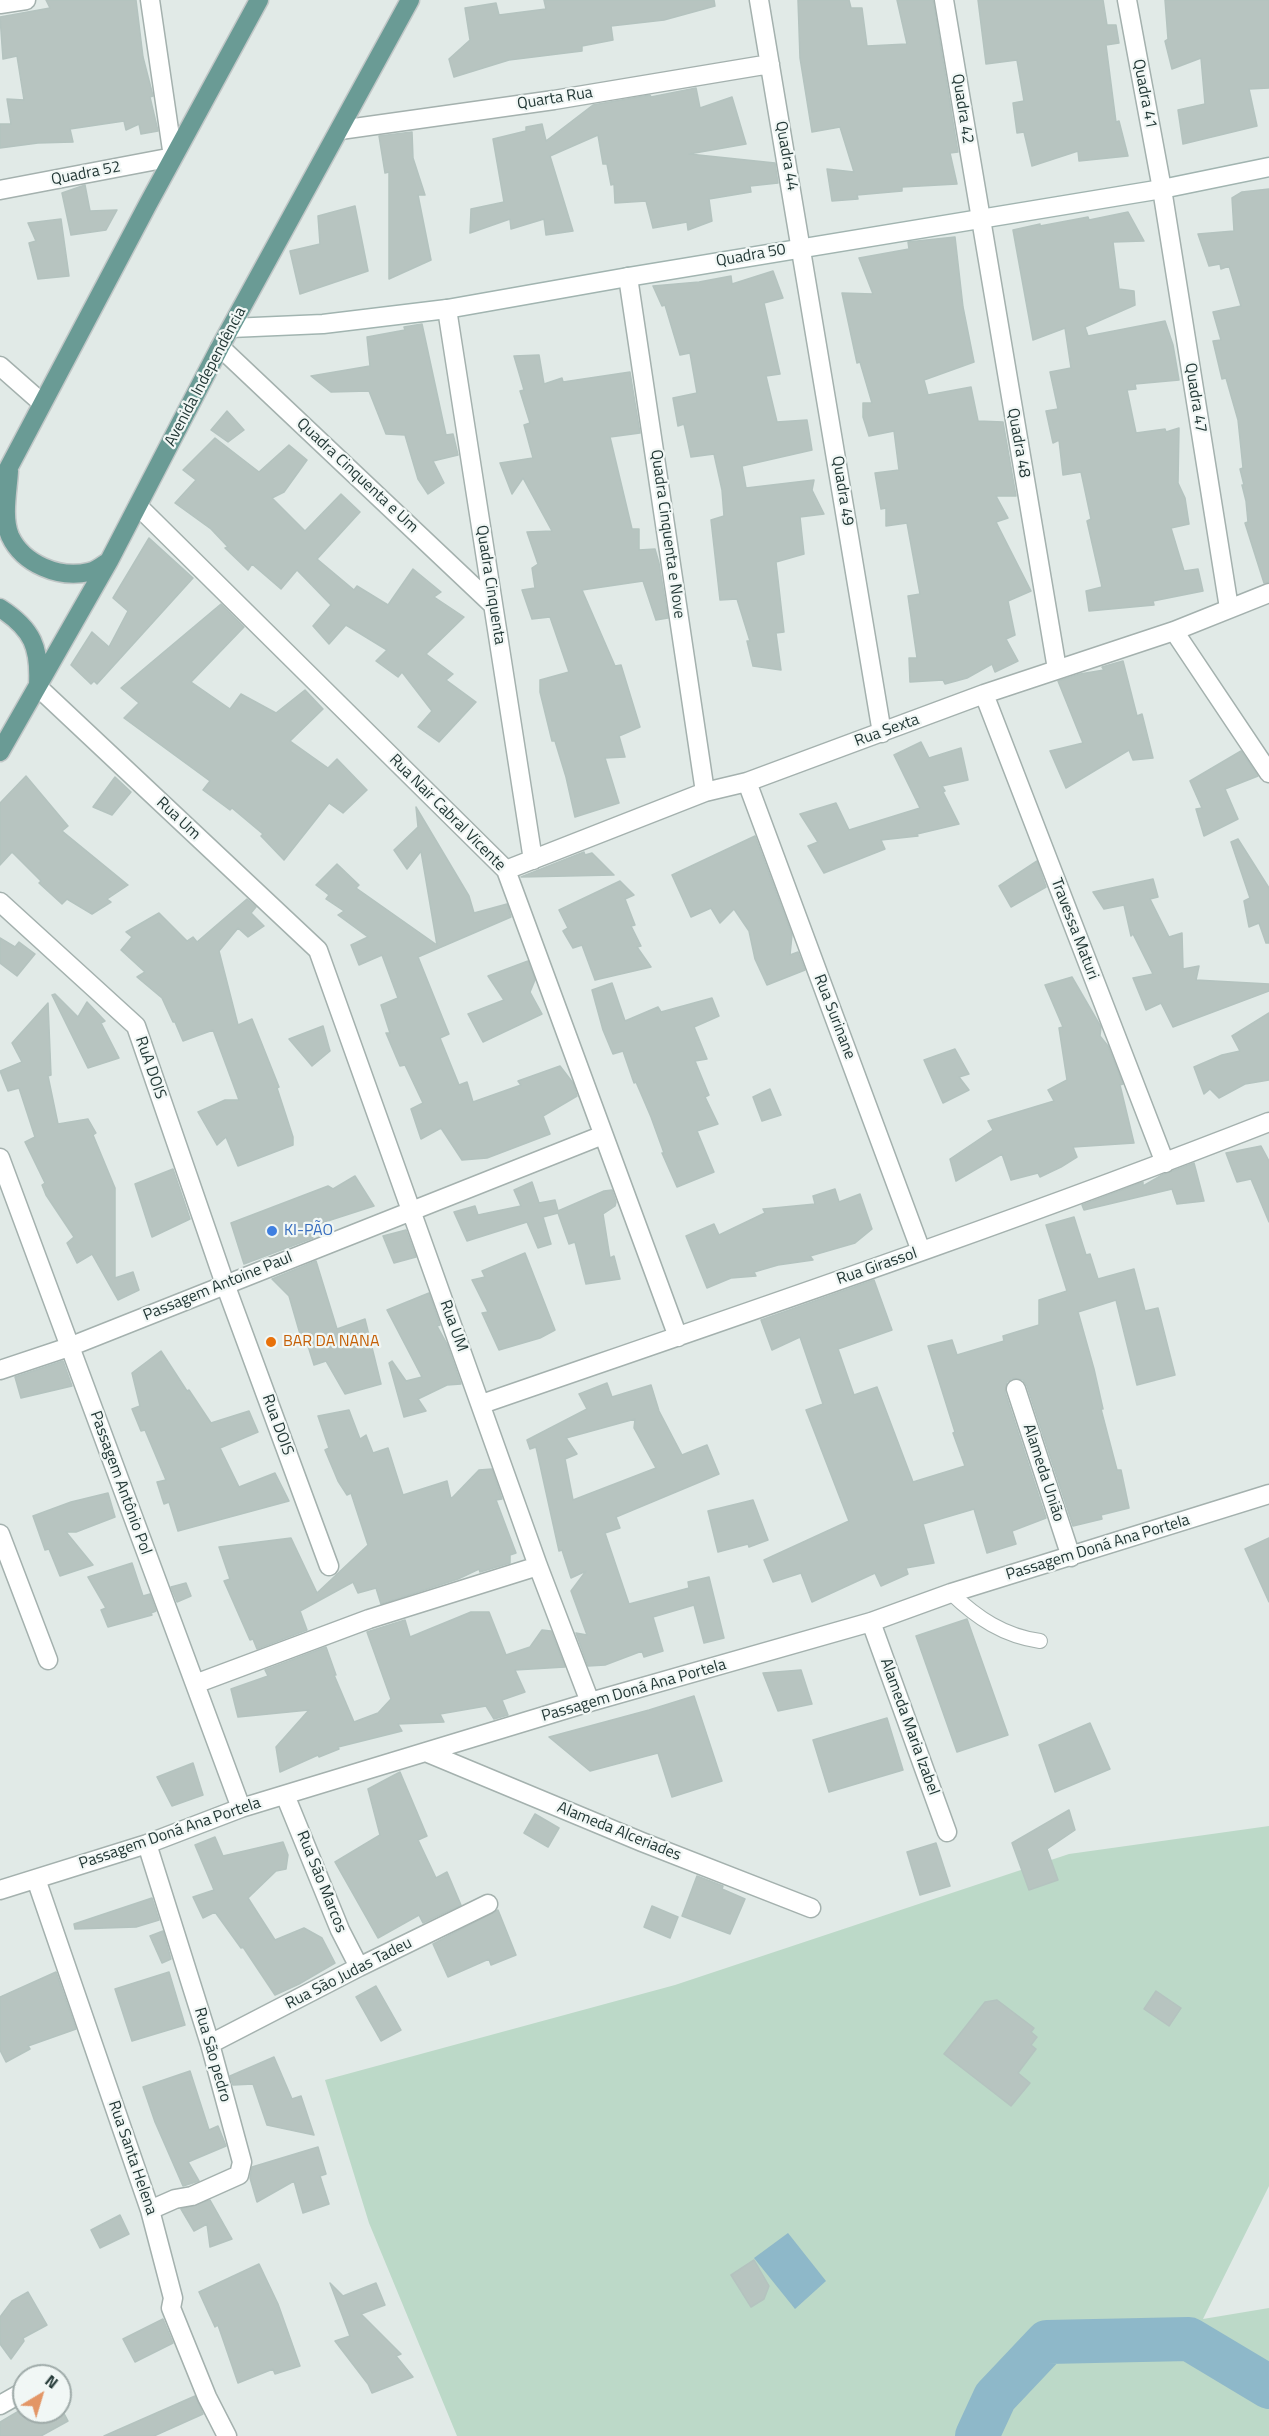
<!DOCTYPE html>
<html>
<head>
<meta charset="utf-8">
<style>
	body { margin:0 }
	#map { position:relative; width:1269px; height:2436px; overflow:hidden; background:#e1eae7; font-family:"Titillium Web",sans-serif }
	canvas { display:block }
	.north { position:absolute; left:12px; top:2364px; width:60px; height:60px; box-sizing:border-box; background:#f1f7f5; border:2px solid #9faba9; border-radius:50%; rotate:38deg; font-size:16px; font-weight:700; line-height:24px; text-align:center; color:#233836 }
	.north::after { content:''; display:block; margin:auto; width:21px; height:27px; background:#e39666; clip-path:polygon(50% 0,100% 100%,50% 72%,0 100%) }
</style>
</head>
<body>
<div id="map">
<canvas width="1269" height="2436"></canvas>
<div class="north">N</div>
</div>
<script>
const c = document.querySelector('canvas').getContext('2d');
c.lineJoin = 'round';
function fillPath(path, color) { c.fillStyle = color; c.fill(path, 'evenodd'); }
function stroke(path, color, width, dash) { c.strokeStyle = color; c.lineWidth = width; c.lineCap = dash ? 'butt' : 'round'; c.setLineDash(dash || []); c.stroke(path); }
function write(font, color, halo, rows, align = 'center') {
  c.font = font + ' "Titillium Web",sans-serif'; c.lineWidth = 4.5; c.setLineDash([]); c.textBaseline = 'middle'; c.strokeStyle = halo; c.fillStyle = color; for (const [text, x, y, turn = 0] of rows) {
    c.save(); c.translate(x, y); c.rotate((+turn || 0) * Math.PI / 180); c.textAlign = isNaN(turn) ? turn : align; if (halo) c.strokeText(text, 0, 0); c.fillText(text, 0, 0); c.restore();
  }
}
fillPath(new Path2D(`
	M1269,1826V2186L1203,2319L1269,2308V2436H457L369,2223L325,2080L675,1985L1069,1854Z`), '#bcd9c8');
fillPath(new Path2D(`
	M788,2233L826,2281L795,2309L754,2258Z`), '#8eb8c9');
stroke(new Path2D(`
	M977,2436L995,2397L1047,2342L1189,2339L1269,2387`), '#8eb8c9', 44);
const building = new Path2D(`
	M46,0H136L143,57L152,92L153,96L150,97L158,131L141,134L139,124L126,130L124,121L70,129L73,142L38,143L0,148V124H11L7,99L24,100L17,56L3,59L0,17L50,8Z
	M544,0H714L715,6L664,20L611,26L613,40L582,46V51L509,60L454,77L449,59L470,40L465,8L496,3L499,15L546,9Z
	M798,0H849L851,8H862L867,46L907,44L897,0H933L958,152L950,153L957,184L902,187V191L857,195L858,199L832,201L827,169L854,172L840,127L812,132L800,58Z
	M978,0H1103L1107,25H1116L1119,43L1106,45L1116,122L1119,121L1128,156L1079,161L1078,151L1032,166L1024,132L1017,133L1013,103L1024,101L1017,60L986,64Z
	M1165,0H1269V88L1249,89L1257,126L1183,144L1178,110L1205,104L1201,58L1172,69L1165,41L1168,39Z
	M696,88L700,108L732,97L746,144L689,154L775,163L778,183L750,186L751,192L709,199L712,221L688,230L687,222L653,228L646,201L615,203L614,184L611,185L607,164H603L598,135L550,156L573,231L546,235L544,219L511,229L510,219L470,233L471,209L504,202L493,139L526,131V127L542,124L546,141L593,105L650,95L651,97Z
	M412,132L413,158L425,195H418L431,260L389,279V172L385,173L379,136Z
	M85,185L90,211L117,210L106,230L71,235L62,193Z
	M1269,189V582L1264,583L1245,523L1248,522L1246,501L1242,485H1244L1240,469L1243,468L1238,420L1226,378L1222,379L1213,341L1221,340L1213,312L1241,306L1229,266L1221,269L1220,264L1209,266L1198,234L1234,231L1232,198L1242,192Z
	M355,206L368,271L300,294L290,251L320,244L318,216Z
	M1128,212L1144,241L1113,242L1119,289L1134,291L1135,305L1085,327L1088,336L1165,321L1173,345L1179,380L1135,384L1136,389L1127,390L1136,433L1165,429L1166,432L1179,428L1178,483L1185,498L1189,524L1171,528L1184,571L1198,569L1203,591L1153,601L1154,605L1089,611L1086,591L1102,587L1087,521L1091,519L1081,472L1063,475L1059,440L1053,443L1046,411L1058,409L1050,372L1071,368L1065,328L1033,340L1013,230L1040,224V226L1088,217L1089,220Z
	M61,219L69,276L38,279L29,243L36,241L28,223Z
	M955,237L963,307L974,362L924,380L928,395L971,387L978,421L1003,422L1016,496H996L1008,518L996,522L1031,591L1008,601L1015,635L1006,639L1018,661L995,672L992,664L967,678L945,684L943,680L910,682L909,658H917L908,596L920,594L907,523L886,526V508L881,509L875,473L899,470L894,431L869,436L863,417V403H872L860,362L857,363L842,293L873,294L859,258L909,249L908,242Z
	M773,271L783,298L764,303L780,374L766,376L777,422L807,420L812,450L742,466L746,488L814,480L812,490L824,514L800,517L804,554L776,562L784,632L776,633L781,670L753,666L747,641H750L737,599L720,600L711,520L724,516L722,490L714,454L691,457L684,424L678,426L673,398L697,393L690,353L680,355L665,305L662,306L653,286L699,282L731,276L732,284Z
	M422,324L446,435L453,434L458,455L433,461L444,483L428,494L418,479L405,435L386,434L369,391L331,392L311,376L370,366L367,337L405,330L404,327Z
	M539,355L544,384L562,378L563,382L630,372L640,433L610,437L632,529H639V550L655,549L659,563L668,618L656,620L643,581L582,590L615,666L621,665L640,727L619,736L625,757L605,758L619,803L575,817L566,777L555,741H552L540,692V680L569,672L550,617L532,619L522,590L535,588L532,568L538,564L527,532L552,531L523,478L512,494L500,463L533,458L524,425L530,423L520,391L524,390L514,356Z
	M227,411L244,430L228,442L211,430Z
	M215,438L259,472L289,445L307,460L284,492L272,498L305,531L341,494L360,512L317,559L354,590L357,586L388,605L413,569L441,592L434,597L464,617L426,654L453,674L446,680L476,702L439,742L418,727L432,711L402,672L398,677L376,661L387,650L346,625L329,644L313,626L331,605L297,570L281,589L252,564L248,570L225,548L228,547L211,529L175,503L196,480L183,470Z
	M149,538L193,578L97,684L94,681L91,684L71,665L92,632L109,647L128,611L113,598Z
	M221,604L244,627L191,682L230,709L241,694L276,713L305,690L323,709L290,741L328,768L337,759L367,790L343,813L329,803L284,860L261,836L263,834L232,808L230,810L203,790L210,781L124,718L139,703L121,688Z
	M1123,661L1137,716L1142,714L1153,758L1133,760L1129,750L1066,788L1050,751L1083,743L1058,681L1080,674L1104,670L1102,667Z
	M921,742L929,758L961,748L968,780L942,786L945,791L943,792L959,824L917,834L918,836L881,840L885,849L824,873L808,846L818,842L800,814L836,803L849,830L920,808L894,755Z
	M1241,751L1258,776L1225,789L1238,819L1204,836L1196,809L1202,808L1190,781Z
	M26,776L68,826L62,831L128,885L107,899L111,902L92,914L67,899L62,904L39,883L41,881L12,852L0,865V803Z
	M115,777L131,792L112,815L93,807Z
	M416,807L469,896L474,913L507,904L511,917L418,957L449,1034L440,1038L459,1085L467,1082L473,1102L521,1085L518,1081L560,1066L573,1083L577,1096L543,1116L550,1134L487,1158L462,1160L441,1128L421,1139L411,1109L423,1103L405,1065L400,1066L386,1033H390L381,1005L398,998L382,955L359,965L351,945L368,937L338,915L344,911L326,899L329,895L316,885L337,864L359,885L356,888L437,945L421,851L407,869L394,850L418,827Z
	M755,836L792,935L790,955L798,952L805,970L767,985L755,959L749,931L734,909L720,923L711,908L691,917L672,875Z
	M1238,839L1269,888V943H1266L1259,923L1249,927L1244,901L1250,898L1231,842Z
	M584,852L585,855L592,853L614,875L521,877Z
	M1037,861L1046,887L1011,907L999,886Z
	M1153,879L1158,897L1150,899L1169,937L1182,933L1183,969L1199,966L1196,980L1269,984V991L1173,1027L1161,1003L1146,1010L1133,978L1153,974L1133,934L1131,936L1124,905L1104,909L1093,892Z
	M620,881L634,895L625,899L635,925L631,926L641,946L637,947L651,967L595,980L582,945L573,948L563,931L568,928L559,910Z
	M247,899L256,907L251,913L264,926L248,937L238,928L219,951L238,1025L252,1019L279,1087L277,1088L293,1137V1145L238,1166L226,1137L217,1145L198,1112L225,1100H239L213,1030L183,1041L175,1022H173L162,998L137,977L145,972L121,950L132,937L126,932L159,913L187,941L193,937L197,942Z
	M0,938L15,947L19,942L35,954L17,976L0,963Z
	M528,961L535,980L530,992L542,1014L483,1042L468,1014L504,1000L488,976Z
	M1072,977L1101,1027L1100,1036L1108,1046L1123,1084L1120,1085L1134,1143L1073,1147L1077,1157L1061,1167L1040,1177L1038,1173L1011,1180L1002,1154L956,1181L950,1159L993,1130L988,1121L1054,1101L1048,1090L1067,1080L1059,1028L1063,1027L1045,985Z
	M612,983L625,1021L658,1007L661,1012L712,998L719,1016L694,1027L707,1059L695,1061L709,1095L705,1097L718,1124L697,1131L714,1172L677,1187L662,1153H664L651,1117L636,1082L634,1083L623,1051L613,1054L603,1030L592,990Z
	M55,994L78,1017L87,1002L105,1021L101,1023L119,1058L88,1068L52,995Z
	M48,1003L51,1075L48,1076L58,1124L88,1119L96,1133L93,1135L115,1188V1278L133,1272L139,1290L118,1300L92,1254L77,1263L67,1243L74,1237L46,1195L42,1185L45,1183L25,1142L35,1137L19,1088L8,1091L0,1071L22,1062L12,1043Z
	M1269,1013V1080L1245,1084L1219,1098L1210,1089L1204,1094L1194,1067L1222,1055L1240,1051L1232,1036Z
	M323,1026L330,1051L312,1066L289,1039Z
	M955,1049L969,1074L959,1077L969,1090L943,1103L924,1060Z
	M770,1089L781,1115L762,1121L753,1097Z
	M1261,1146L1269,1161V1222L1251,1179L1237,1182L1226,1153Z
	M1194,1163L1204,1201L1177,1204L1172,1189L1084,1210L1082,1205L1143,1182V1186L1162,1175Z
	M173,1169L190,1219L152,1237L135,1184Z
	M355,1176L374,1206L309,1227L313,1238L244,1264L231,1223L328,1186L333,1189Z
	M532,1182L539,1203L555,1200L558,1211L604,1191L612,1190L616,1202L615,1206L603,1214L610,1258L614,1256L620,1279L586,1284L575,1242L569,1244L558,1213L543,1217L551,1244L538,1248L527,1222L467,1241L454,1212L475,1206L478,1215L521,1206L514,1190Z
	M835,1189L839,1202L860,1194L872,1229L855,1243L810,1256L813,1260L778,1265L754,1272L756,1276L731,1278L707,1288L686,1236L714,1224L719,1235L765,1213L763,1209L815,1204L813,1196Z
	M1074,1217L1086,1255L1090,1254L1098,1279L1134,1269L1145,1311L1158,1308L1175,1375L1137,1385L1116,1300L1078,1312L1094,1369L1103,1409H1101L1117,1470H1121L1129,1508L1101,1515L1102,1519L1073,1526L1027,1386L1023,1380L1013,1378L1007,1382L1005,1392L1046,1518L1012,1531L1016,1544L987,1553L974,1509L923,1524L934,1563L906,1568L908,1574L881,1586L875,1573L812,1602L801,1573L773,1582L764,1560L849,1521L806,1410L823,1404L800,1337L772,1350L761,1320L874,1280L892,1330L838,1349L854,1395L877,1387L913,1482L965,1466L953,1433L955,1432L928,1346L952,1340L957,1355L1004,1341L1003,1336L1039,1325V1300L1067,1291L1046,1225Z
	M406,1230L416,1257L394,1263L383,1236Z
	M525,1253L555,1330L540,1338L499,1350L482,1313L488,1312L472,1280L485,1277L482,1271Z
	M316,1261L337,1329L365,1319L381,1384L345,1394L326,1361L314,1365L304,1333L300,1334L289,1296L272,1279Z
	M429,1293L440,1325L437,1326L447,1344L461,1384L447,1385L418,1399L426,1411L404,1417L389,1363L392,1361L406,1381L422,1377L387,1310Z
	M161,1351L187,1391L189,1390L211,1423L249,1411L258,1432L220,1448L239,1487L275,1473L289,1501L178,1531L169,1502L164,1504L157,1482L166,1480L145,1430L141,1431L132,1409L140,1406L132,1373Z
	M63,1361L72,1386L21,1398L15,1377Z
	M607,1383L612,1397L651,1385L659,1411L682,1455L707,1445L719,1474L616,1517L620,1528L605,1533L629,1604L689,1588L688,1582L709,1577L724,1638L704,1643L694,1605L653,1617L663,1651L644,1657L642,1651L605,1665L588,1666L576,1633L587,1635L571,1591L586,1571L571,1578L562,1550L559,1551L536,1447L530,1449L527,1440L587,1409L579,1394ZM635,1419L634,1428L656,1468L573,1500L565,1459L577,1454L566,1438Z
	M349,1410L360,1439L366,1435L373,1453L388,1448L403,1495L447,1481L451,1499L479,1470L492,1469L502,1499L496,1500L516,1553L510,1555V1563L480,1572L479,1569L458,1579L381,1604L376,1588L358,1593L353,1582L300,1611L307,1630L257,1649L253,1639L250,1640L224,1581L230,1579L219,1547L291,1538L317,1593L368,1545L351,1493L347,1495L338,1481L325,1450L329,1448L318,1416Z
	M108,1493L115,1517L76,1532H66L93,1565L60,1576L49,1549L45,1550L33,1516L71,1502Z
	M753,1500L768,1540L749,1547L748,1544L718,1552L708,1511Z
	M1269,1538V1602L1245,1549Z
	M132,1563L143,1596L150,1594L156,1611L151,1613L152,1615L108,1627L101,1610L106,1608L88,1577Z
	M186,1583L191,1596L177,1602L171,1587Z
	M471,1612H489L506,1655L530,1647L542,1630L551,1631L565,1667L515,1670L525,1692L502,1700L508,1715L494,1719L486,1706L440,1714L444,1722L398,1724L402,1731L338,1747L339,1749L319,1757L318,1755L280,1772L276,1747L309,1710L238,1717L231,1689L268,1676L265,1670L326,1647L336,1675H334L354,1722L378,1713L391,1699L367,1632L405,1620L410,1637Z
	M967,1619L1008,1735L957,1752L916,1636Z
	M801,1670L812,1704L778,1711L763,1673Z
	M694,1696L722,1781L672,1797L658,1753L590,1771L549,1737L649,1710Z
	M887,1718L903,1770L829,1792L813,1740Z
	M1090,1723L1110,1769L1055,1792L1039,1745Z
	M193,1763L203,1795L172,1806L157,1777Z
	M400,1772L427,1836L418,1840L436,1878L447,1872L461,1905L423,1923L419,1915L378,1938L335,1862L380,1835L368,1789Z
	M1069,1810L1075,1830L1047,1849L1058,1880L1029,1890L1012,1843Z
	M535,1814L559,1828L548,1847L524,1833Z
	M215,1837L223,1856L283,1842L288,1855L286,1869L276,1871L248,1898L275,1940L304,1928L322,1938L335,1963L299,1984L275,1995L243,1947L241,1948L215,1912L203,1918L193,1897L214,1890L195,1845Z
	M936,1843L950,1886L920,1895L907,1852Z
	M697,1876L723,1886L722,1889L745,1899L730,1934L682,1916Z
	M152,1898L159,1920L136,1927L75,1929L74,1924Z
	M652,1906L678,1917L670,1938L644,1927Z
	M498,1910L516,1955L491,1965L489,1959L448,1977L433,1944Z
	M163,1931L171,1959L162,1963L150,1936Z
	M56,1972L76,2029L28,2046L30,2049L6,2062L0,2050V1997Z
	M169,1972L185,2025L132,2041L115,1989Z
	M376,1986L401,2030L381,2041L356,1997Z
	M1156,1991L1181,2008L1169,2026L1144,2009Z
	M997,2000L1034,2028L1031,2032L1037,2037L1031,2045L1036,2049L1018,2073L1030,2083L1011,2106L944,2054L985,2002Z
	M274,2057L292,2099L301,2096L314,2135L267,2125L253,2084L233,2085L230,2076Z
	M190,2071L209,2130L218,2126L226,2146L188,2162L199,2181L183,2186L155,2122L143,2087Z
	M318,2147L326,2174L320,2176L329,2204L303,2213L294,2181L257,2202L250,2178L252,2167Z
	M210,2200L232,2239L210,2247L207,2224L194,2231L181,2209Z
	M120,2215L129,2234L100,2248L91,2230Z
	M754,2260L769,2286L764,2299L751,2307L731,2275Z
	M259,2264L278,2304L300,2366L275,2374L273,2369L238,2383L218,2325L215,2327L199,2292Z
	M330,2283L343,2296L376,2283L385,2305L361,2314L401,2354L396,2356L413,2377L372,2393L368,2384L335,2341L350,2336Z
	M28,2292L47,2325L23,2338L24,2341L11,2359L0,2344V2317L12,2301Z
	M163,2319L173,2343L135,2362L123,2339Z
	M195,2396L203,2414L154,2436H104Z
	M60,2406L68,2421L41,2436H0V2422L24,2408V2412H60Z`);
fillPath(building, '#b7c4c0');
stroke(building, '#b4c3bf', 1.5);
const lane = new Path2D(`
	M951,1593C977,1618 1004,1636 1040,1641`);
const street = new Path2D(`
	M759,0L882,733
	M944,0L1057,669
	M1127,0L1162,189L1229,608
	M0,4L26,0
	M340,130L554,100L770,64
	M0,190L173,157L150,0
	M628,277L705,792
	M447,309L533,860
	M220,347L493,605
	M0,366L42,403
	M138,506L506,870L678,1337
	M1174,631L1269,773
	M38,687L318,950L538,1566L590,1702
	M984,694L1165,1163
	M747,782L921,1251
	M506,870L705,792L747,782L984,694L1174,631L1269,593
	M0,902L136,1026L225,1284L329,1566
	M0,1158L241,1808
	M0,1370L69,1347L603,1135
	M1016,1389L1071,1557
	M482,1404C745,1313 1009,1224 1269,1122
	M0,1534L48,1660
	M871,1622L947,1832
	M195,1684L369,1619L538,1566
	M428,1753L642,1842L811,1908
	M285,1795L340,1930L359,1967
	M147,1844L210,2044L242,2162L239,2175L192,2196L175,2199L150,2210
	M36,1879L150,2210L173,2298L171,2308L207,2397L227,2436
	M0,1890L147,1844L241,1808L590,1702L871,1622L951,1593L1269,1494
	M210,2044L359,1967L488,1904
	M0,2405L23,2392`);
const secondary = new Path2D(`
	M231,328L323,324L447,309L628,277L1162,189L1269,167`);
const primary = new Path2D(`
	M9,471C8,490 2,517 10,536C23,564 59,579 89,572C96,571 103,565 109,561
	M0,484L148,204L259,0
	M0,608C33,629 40,648 38,685
	M0,752L109,561L220,347L410,0`);
stroke(lane, '#a4b1ae', 16);
stroke(street, '#a4b1ae', 21);
stroke(secondary, '#a1b4b0', 21);
stroke(primary, '#c1c7c7', 21);
stroke(lane, '#fff', 14);
stroke(street, '#fff', 18);
stroke(secondary, '#fff', 18);
stroke(primary, '#6a9b95', 18);
for (const [x, y, r, color] of [
	[272,1231,6,"#3f7fe0"],
	[271,1342,6,"#e8710a"]
]) { const dot = new Path2D(); dot.arc(x, y, r, 0, 2 * Math.PI); c.fillStyle = color; c.fill(dot); stroke(dot, '#f1f7f5', 2); }
write('16px', '#233836', '#f1f7f5', [
	["Quadra 41",1144,94,79],
	["Quarta Rua",555,99,-9],
	["Quadra 42",962,109,81],
	["Quadra 44",786,156,80],
	["Quadra 52",86,174,-11],
	["Quadra 50",751,256,-10],
	["Avenida Independência",206,377,-62],
	["Quadra 47",1195,398,81],
	["Quadra 48",1018,443,80],
	["Quadra Cinquenta e Um",357,476,43],
	["Quadra 49",842,491,81],
	["Quadra Cinquenta e Nove",667,534,82],
	["Quadra Cinquenta",490,585,81],
	["Rua Sexta",887,731,-20],
	["Rua Nair Cabral Vicente",447,813,45],
	["Rua Um",178,819,43],
	["Travessa Maturi",1074,929,69],
	["Rua Surinane",834,1017,69],
	["RuA DOIS",150,1068,71],
	["Rua Girassol",877,1267,-19],
	["Passagem Antoine Paul",218,1287,-22],
	["Rua UM",453,1326,70],
	["Rua DOIS",277,1425,70],
	["Alameda União",1043,1473,72],
	["Passagem Antônio Pol",120,1483,70],
	["Passagem Doná Ana Portela",1098,1548,-17],
	["Passagem Doná Ana Portela",634,1691,-16],
	["Alameda Maria Izabel",909,1727,70],
	["Alameda Alceriades",619,1832,22],
	["Passagem Doná Ana Portela",170,1834,-19],
	["Rua São Marcos",321,1882,68],
	["Rua São Judas Tadeu",349,1974,-27],
	["Rua São pedro",212,2055,74],
	["Rua Santa Helena",132,2158,71]
]);
write('16px', '#366cbe', '#f1f7f5', [
	["KI-PÃO",284,1231]
], 'left');
write('16px', '#c56008', '#f1f7f5', [
	["BAR DA NANA",283,1342]
], 'left');
</script>
</body>
</html>
